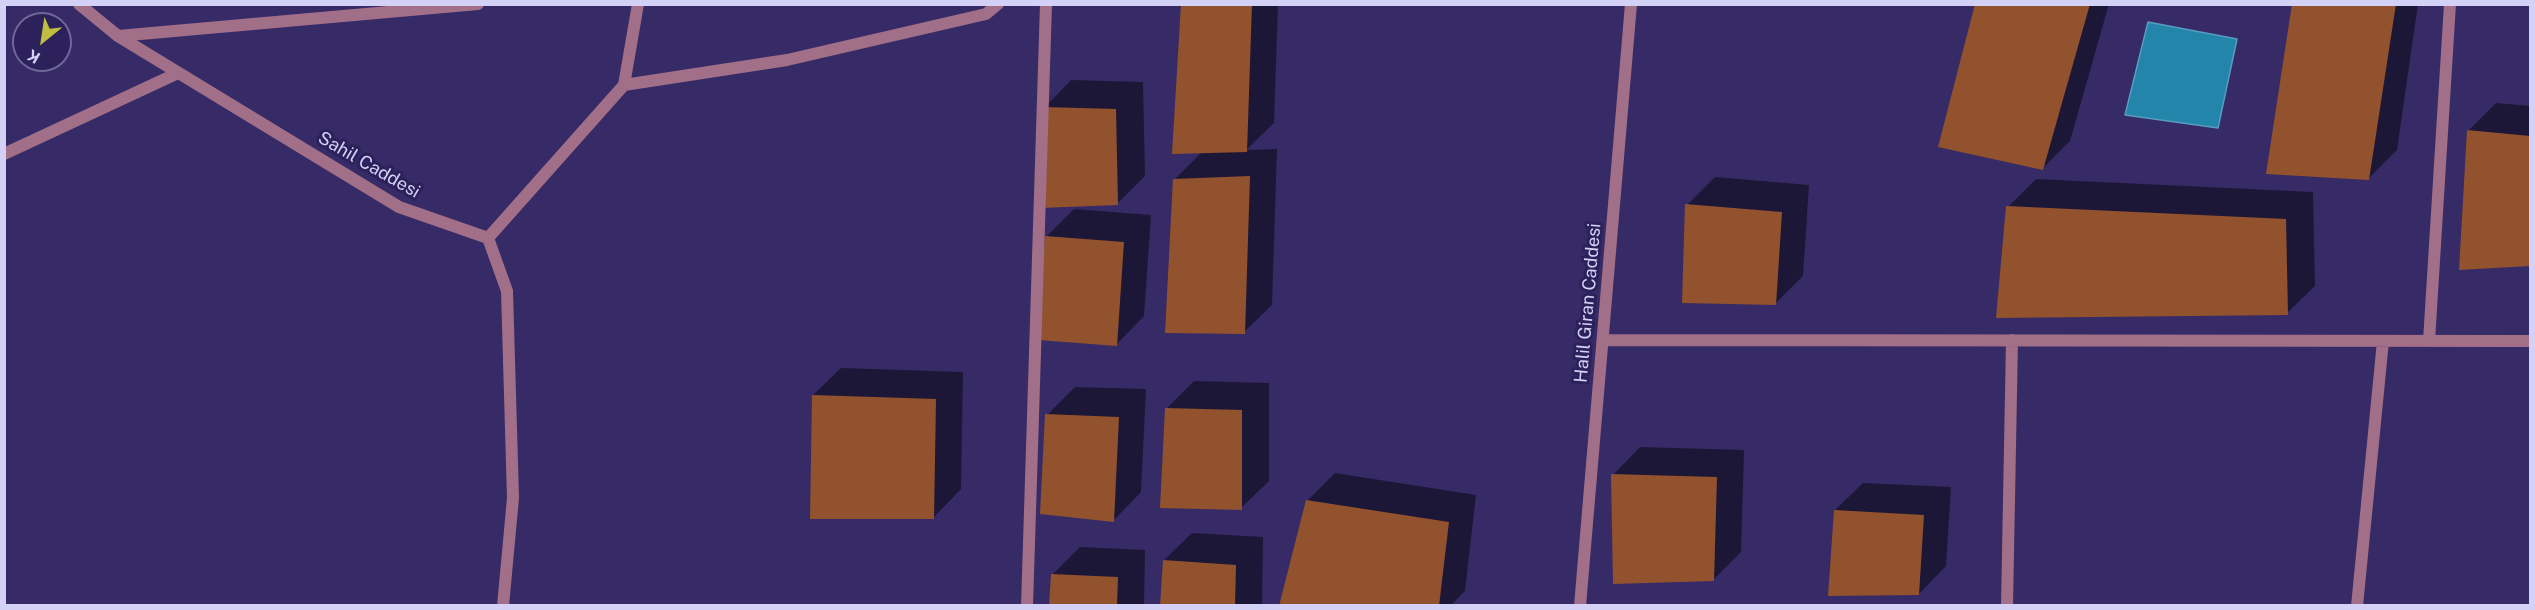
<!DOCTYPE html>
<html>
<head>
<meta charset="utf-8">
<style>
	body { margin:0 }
	#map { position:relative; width:2535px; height:610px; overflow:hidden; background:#362b66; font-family:"Public Sans",sans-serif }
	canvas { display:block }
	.frame { position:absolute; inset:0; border:6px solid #d3d1f5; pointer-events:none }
	.north { position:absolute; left:12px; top:12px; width:60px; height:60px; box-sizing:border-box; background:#2d215b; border:2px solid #6f6799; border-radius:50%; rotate:210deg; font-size:16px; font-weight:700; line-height:24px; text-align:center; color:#d3d1f5 }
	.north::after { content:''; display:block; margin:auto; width:21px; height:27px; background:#c0be41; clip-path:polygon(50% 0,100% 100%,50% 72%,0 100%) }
</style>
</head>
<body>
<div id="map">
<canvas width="2535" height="610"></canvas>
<div class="frame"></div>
<div class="north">K</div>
</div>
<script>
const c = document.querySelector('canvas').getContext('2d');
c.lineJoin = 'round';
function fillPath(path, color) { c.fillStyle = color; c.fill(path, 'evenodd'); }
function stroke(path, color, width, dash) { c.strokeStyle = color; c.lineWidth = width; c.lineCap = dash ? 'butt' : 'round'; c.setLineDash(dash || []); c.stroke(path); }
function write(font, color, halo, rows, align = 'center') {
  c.font = font + ' "Public Sans",sans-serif'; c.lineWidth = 6; c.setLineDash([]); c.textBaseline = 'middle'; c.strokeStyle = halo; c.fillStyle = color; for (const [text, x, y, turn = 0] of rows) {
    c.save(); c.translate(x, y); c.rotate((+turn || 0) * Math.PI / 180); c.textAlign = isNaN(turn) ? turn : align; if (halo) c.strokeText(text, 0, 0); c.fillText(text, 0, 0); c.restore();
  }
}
const water = new Path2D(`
	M2148,22L2237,39L2218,128L2125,115Z`);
fillPath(water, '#2485aa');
stroke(water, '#589cc0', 1.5);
fillPath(new Path2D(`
	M1183,4H1278L1274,123L1246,150L1277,149L1272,305L1244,332L1174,180L1202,152Z
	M1976,4H2109L2070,141L2042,169Z
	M2293,4H2418L2397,150L2369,178Z
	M1071,80L1143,82L1145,176L1117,204L1044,108Z
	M2496,103L2530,106V265L2460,268L2469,130Z
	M1715,177L1809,185L1803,276L1775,304L1687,205Z
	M2036,179L2313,192L2315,286L2287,313L2008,207Z
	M1074,209L1151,215L1144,316L1117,344L1046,237Z
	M841,368L963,372L961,489L934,517L813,395Z
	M1194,381L1269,383V481L1241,508L1166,409Z
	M1075,387L1146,389L1141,492L1114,520L1047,415Z
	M1640,447L1744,450L1741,552L1713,580L1613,475Z
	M1335,473L1476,495L1465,591L1450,606H1280L1307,501Z
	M1863,483L1951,487L1946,566L1919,594L1835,510Z
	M1192,533L1263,537L1262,606H1161L1164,560Z
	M1080,547L1145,550L1144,606H1050L1053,574Z`), '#0007');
fillPath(new Path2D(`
	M1181,4H1252L1247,152L1172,154Z
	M1975,4H2090L2043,170L1938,147Z
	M2292,4H2396L2369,180L2266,174Z
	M1042,107L1116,109L1118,205L1040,208Z
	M2467,130L2530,136V266L2459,270Z
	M1250,176L1245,334L1165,333L1173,179Z
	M1685,204L1782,212L1776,305L1682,303Z
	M2006,206L2286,219L2288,315L1996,318Z
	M1045,236L1124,242L1117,346L1038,340Z
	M812,395L936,399L934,519H810Z
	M1165,408L1242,410V510L1160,508Z
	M1045,414L1119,417L1114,522L1040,514Z
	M1611,474L1717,477L1714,581L1613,584Z
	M1306,500L1449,522L1439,606H1279Z
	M1834,510L1924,515L1919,595L1828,596Z
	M1163,560L1236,565L1235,606H1160Z
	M1051,574L1118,577L1117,606H1049Z`), '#92522d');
stroke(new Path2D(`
	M79,4L118,36L399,207L488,238L507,291L513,498L503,606`), '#a26f88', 12);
stroke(new Path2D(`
	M118,36L478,4
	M624,85L787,60L986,14L998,4
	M4,154L178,73
	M488,238L624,85L638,4
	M1603,340L2530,341
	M2429,341L2450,4
	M1027,606L1046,4
	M1580,606L1631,4
	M2007,606L2012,340
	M2357,606L2383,341`), '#a26f88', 12);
write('18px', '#d3d1f5', '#2d215b', [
	["Sahil Caddesi",369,165,30],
	["Halil Giran Caddesi",1588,303,-85]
]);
</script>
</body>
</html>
